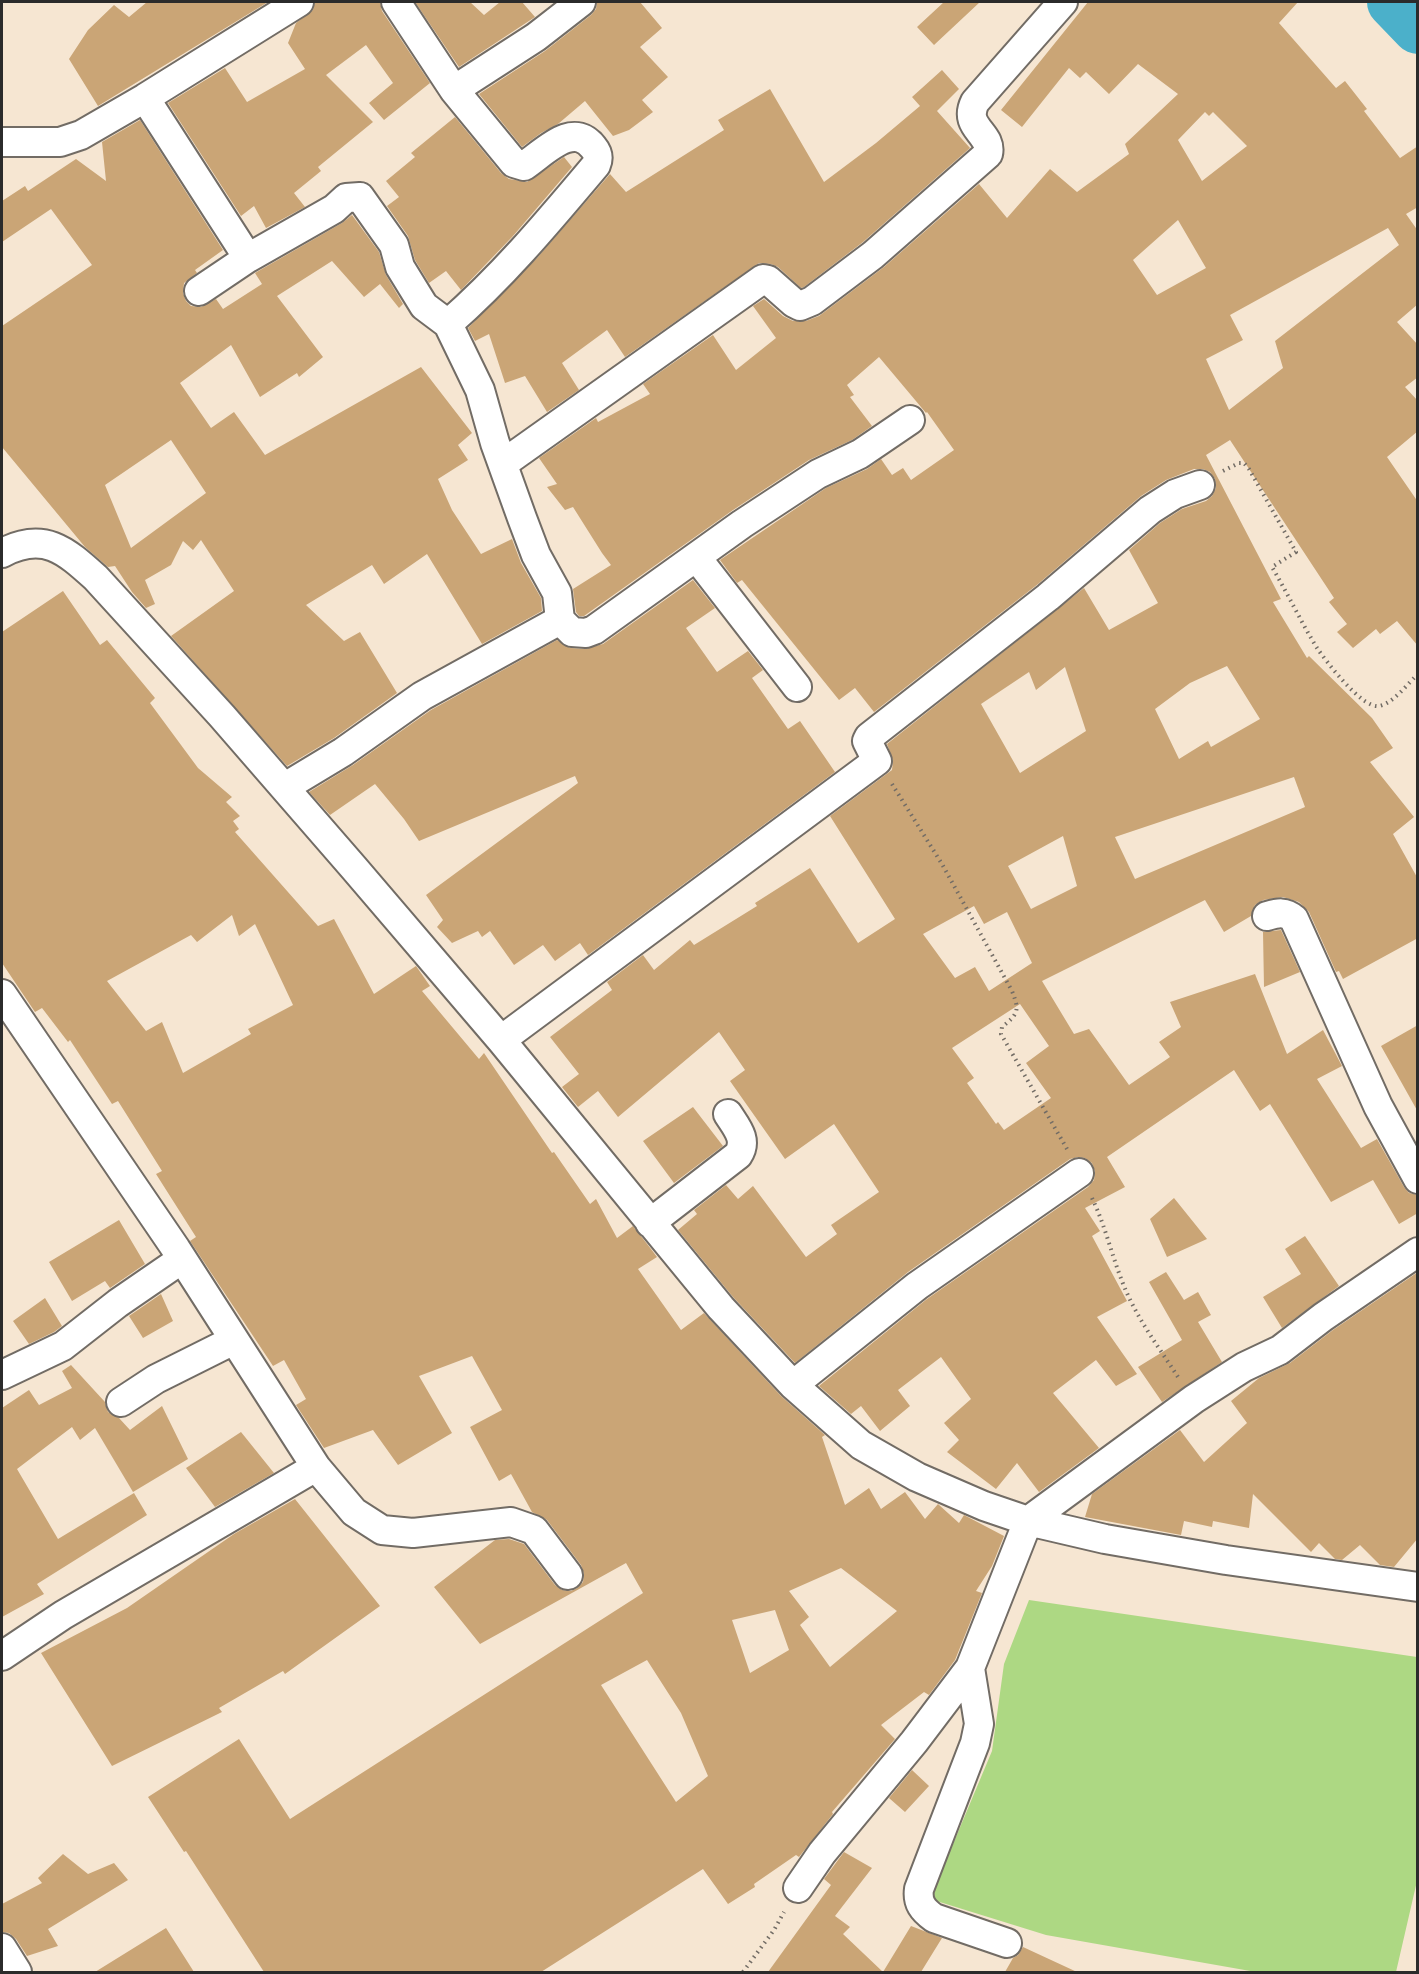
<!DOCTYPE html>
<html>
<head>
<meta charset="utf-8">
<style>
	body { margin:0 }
	#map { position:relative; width:1419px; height:1974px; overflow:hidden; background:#f6e6d2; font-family:"EB Garamond",serif }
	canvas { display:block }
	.frame { position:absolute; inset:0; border:3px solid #2b2b2b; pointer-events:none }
</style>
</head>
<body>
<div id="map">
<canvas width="1419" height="1974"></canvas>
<div class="frame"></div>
</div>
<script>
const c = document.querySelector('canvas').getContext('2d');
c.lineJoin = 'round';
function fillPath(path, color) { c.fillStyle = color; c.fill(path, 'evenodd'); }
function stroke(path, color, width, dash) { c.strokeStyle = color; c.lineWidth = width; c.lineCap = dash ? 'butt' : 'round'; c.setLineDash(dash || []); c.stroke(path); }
fillPath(new Path2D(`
	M1029,1600L1417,1657V1881L1396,1972H1256L1046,1935L930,1899L992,1751L1004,1664Z`), '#add883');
stroke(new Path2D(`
	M1393,2L1418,28`), '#4bb0ca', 52);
fillPath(new Path2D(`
	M147,2H268L98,106L69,59L88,30L114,5L129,17Z
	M315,2H380L382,11L430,83L384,120L369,103L393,83L366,45L326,75L373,122L318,167L321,171L294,193L305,207L266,228L254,206L241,216L168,103L225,68L247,102L305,69L288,43L296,23L313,10Z
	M415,2H470L484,15L500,2H522L535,17L459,67Z
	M597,2H640L662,28L640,47L668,77L642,100L653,112L629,130L613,136L585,101L558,124L541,133L522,147L479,94L545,51L591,15L596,9Z
	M944,2H980L934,45L917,27Z
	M1088,2H1298L1279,23L1336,88L1345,81L1367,109L1364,111L1400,158L1418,146V207L1406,214L1418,231V304L1397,322L1418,345V377L1405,387L1418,401V431L1387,457L1418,502V646L1397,621L1380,634L1376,629L1353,648L1337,632L1347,624L1329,602L1334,598L1230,440L1206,455L1281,599L1273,602L1307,658L1309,656L1372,718L1393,748L1370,762L1414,817L1393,834L1418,879V938L1343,979L1339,971L1336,972L1309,912L1299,902L1283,897L1263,900L1255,905L1251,916L1224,932L1205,900L1042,981L1074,1034L1089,1029L1129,1085L1170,1057L1159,1042L1181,1027L1170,1002L1255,974L1287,1054L1323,1030L1342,1066L1317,1079L1361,1148L1377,1139L1404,1187L1409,1193L1418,1195V1213L1399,1224L1373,1180L1331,1202L1270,1104L1260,1111L1234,1070L1107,1157L1125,1187L1085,1208L1100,1231L1092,1236L1127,1301L1097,1317L1137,1374L1116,1386L1096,1360L1053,1393L1099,1448L1039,1492L1017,1463L996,1489L947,1452L959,1440L944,1423L971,1399L941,1357L898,1390L910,1406L880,1431L861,1406L851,1414L819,1386L927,1299L1088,1187L1094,1180L1095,1172L1092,1163L1085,1158L1078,1157L1070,1159L908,1272L795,1363L733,1297L678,1230L697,1214L694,1210L726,1185L738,1199L753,1186L806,1257L837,1234L831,1225L879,1192L834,1124L785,1159L730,1081L745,1070L719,1032L618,1117L598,1091L578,1107L562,1087L579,1074L550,1037L612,990L607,982L643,955L654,970L690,940L694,945L757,906L755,903L810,868L858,943L895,919L830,816L892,770L893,761L887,744L1084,588L1109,630L1158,603L1129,550L1160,523L1182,509L1206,501L1212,496L1216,488L1215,479L1210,472L1203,469H1194L1166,480L1141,496L1038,584L874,712L855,688L839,700L742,580L737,583L720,560L826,488L867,469L881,459L892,475L903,468L911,480L954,450L927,412L926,413L879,357L847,385L854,395L850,397L872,426L852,440L809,460L733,510L584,616H579L576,612L573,589L611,565L602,553L573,507L565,510L547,487L557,484L539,458L596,418L598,422L650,394L643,384L713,335L736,370L776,338L753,306L764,299L783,316L793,321H806L819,316L884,267L979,184L1007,218L1050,169L1077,192L1129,154L1125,144L1178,94L1138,64L1109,94L1086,72L1080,78L1069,68L1022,127L1001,110ZM1205,112L1209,116L1213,112L1247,146L1202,181L1178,140ZM1178,220L1206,268L1157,295L1133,260ZM1388,228L1399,245L1275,341L1283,368L1229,410L1206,359L1243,340L1230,315ZM1227,666L1260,719L1211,747L1208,741L1179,759L1155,709L1190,683ZM1065,667L1086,731L1020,773L981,704L1029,672L1036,690ZM1294,777L1305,807L1135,879L1115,837ZM1063,836L1077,886L1031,909L1008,866ZM974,906L984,924L1007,912L1032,963L989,991L975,967L955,978L923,934ZM1020,1004L1049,1046L1026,1063L1051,1098L1004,1130L998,1122L996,1124L967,1083L974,1078L952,1048Z
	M942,70L959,89L937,111L970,148L863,242L804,287L801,288L778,267L771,264L759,263L625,357L607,330L562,363L579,390L547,412L525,376L505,383L489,334L475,341L468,328L537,258L610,174L626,192L724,130L718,120L770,89L824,182L876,143L920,106L912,97Z
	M455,117L501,173L509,179L527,182L564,157L572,167L513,236L461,290L446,271L429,283L415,260L408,236L387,206L399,197L386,181L415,157L411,153Z
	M140,120L223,250L195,270L197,273L184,283L183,293L186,301L191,306L201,307L216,299L223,309L262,284L255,273L342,223L352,215L379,252L386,275L403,304L399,308L380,284L364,297L332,261L277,296L323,357L299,377L297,373L260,397L231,345L180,383L211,428L234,412L265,455L421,367L472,433L458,445L468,460L438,479L452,510L481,554L512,539L521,563L541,598L542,611L482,644L427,554L384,584L372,565L306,605L344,641L360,632L397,693L334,738L287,766L171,636L234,591L201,540L193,550L183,541L171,565L145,580L155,604L146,608L132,592L115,566L108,567L85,547L2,447V326L92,265L51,209L2,242V201L25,186L28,191L76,159L106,181L102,142ZM171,440L206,493L131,548L105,485Z
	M693,580L715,608L686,628L717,672L748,651L763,670L752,678L788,729L800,721L835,772L588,955L580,943L555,961L543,945L514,965L490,931L482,937L478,931L452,943L437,927L443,920L426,895L578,783L575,776L419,841L404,819L375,784L330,815L309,792L353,765L431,710L557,640L570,648L585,649L603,644Z
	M63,591L100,645L107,640L155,698L150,703L198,768L232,797L226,802L240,816L233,821L239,829L235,832L318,926L334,919L374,994L416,966L430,986L422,991L479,1059L484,1053L552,1153L554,1152L590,1204L596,1199L617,1238L633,1226L651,1249L657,1257L638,1269L681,1330L704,1313L781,1396L825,1435L822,1437L845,1505L869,1488L881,1509L905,1492L925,1519L938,1504L959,1523L964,1515L1004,1536L992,1566L976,1591L982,1593L955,1660L929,1695L924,1692L881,1725L895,1739L832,1812L833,1814L799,1857L796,1855L754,1884L755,1887L728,1904L703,1869L541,1972H264L186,1851L184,1852L148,1797L239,1739L290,1819L643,1593L626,1563L480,1644L434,1587L495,1540L509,1539L524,1544L555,1585L562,1590L571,1591L577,1588L583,1582L584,1574L581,1565L547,1520L532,1512L511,1474L499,1481L470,1427L502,1410L472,1356L419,1376L452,1433L398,1465L373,1430L324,1448L296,1405L306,1399L284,1360L273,1366L190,1241L196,1237L156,1174L162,1171L118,1101L112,1104L70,1040L68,1042L42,1008L35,1012L2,963V632ZM232,915L239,936L255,924L293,1005L248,1029L251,1034L183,1073L162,1022L146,1031L107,981L191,935L197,942ZM841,1568L897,1611L830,1667L800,1625L809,1617L789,1591ZM775,1610L789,1650L750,1673L732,1620ZM647,1660L681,1713L708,1776L676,1802L601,1685Z
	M1281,930L1300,972L1264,987L1263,932Z
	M1418,1025V1112L1381,1046Z
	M693,1107L723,1146L674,1183L643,1141Z
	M1174,1198L1207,1239L1167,1257L1150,1219Z
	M119,1220L145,1264L110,1288L105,1281L72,1301L49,1262Z
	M1305,1236L1339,1286L1282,1328L1263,1297L1301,1274L1285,1249Z
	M1166,1272L1184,1300L1198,1292L1211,1315L1198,1322L1222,1362L1162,1402L1138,1367L1182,1340L1149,1282Z
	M1418,1272V1538L1394,1567L1380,1565L1360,1545L1342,1560L1335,1559L1319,1543L1311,1552L1253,1494L1249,1528L1213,1521L1212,1527L1184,1521L1181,1535L1085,1517L1092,1494L1180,1430L1204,1462L1247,1423L1231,1401L1259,1378L1290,1363L1333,1330Z
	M161,1294L173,1321L143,1338L129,1316Z
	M45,1298L62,1326L54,1332L29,1344L13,1321Z
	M71,1365L105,1402L108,1412L119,1418L130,1430L162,1406L188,1459L133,1492L95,1428L80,1440L72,1427L17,1469L58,1539L134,1493L147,1515L37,1584L44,1594L2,1617V1408L29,1390L39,1405L72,1388L62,1371Z
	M241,1432L274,1473L215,1507L186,1468Z
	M295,1499L380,1606L285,1674L283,1671L219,1708L222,1712L112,1766L41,1653L127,1608L234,1534Z
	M912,1770L929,1786L905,1812L889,1798Z
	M844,1852L872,1868L835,1916L850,1927L843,1934L883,1972L911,1926L942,1938L921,1972H768L831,1885L824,1879Z
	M63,1854L88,1874L114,1863L128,1880L48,1929L58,1946L27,1956L16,1939L9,1933L2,1932V1904L42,1883L38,1878Z
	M166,1928L194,1972H95Z
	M1023,1947L1077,1972H1005L1013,1958L1018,1955Z`), '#caa576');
const street = new Path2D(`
	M396,2L454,90L514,163L524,166C545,152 572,121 593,147C598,153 599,158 596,165C548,222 504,275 448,324
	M454,90L536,37L581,2
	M2,142H60L81,135L145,98
	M248,258L145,98L299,2
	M199,291L248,258L334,209L346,198L360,197L394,245L400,267L424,306L448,324L480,390L495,443L522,518L536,555L557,593L560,620
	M504,463L763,279L768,280L794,303L800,306L812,301L873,255L988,154C993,133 962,128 975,102L1063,2
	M2,553C44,531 65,550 96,578L222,716L354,868L501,1040L721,1308L793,1385L861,1445L917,1477L984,1506L1028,1521L1105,1539L1226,1560L1418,1587
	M697,558L797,687
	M285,787L343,752L422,696L560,620L572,632L586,633L594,630L742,524L818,474L860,454L910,420
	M1267,916C1278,913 1285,911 1294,919L1378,1106L1418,1179
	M2,994L176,1249L316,1467L354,1512L382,1530L413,1533L511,1522L534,1530L568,1575
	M501,1040L877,761L867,741L869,737L1048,597L1150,510L1175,494L1200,485
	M650,1223L738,1155C748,1140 737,1128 728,1114
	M2,1375L63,1346L118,1303L182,1259
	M793,1385L917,1286L1079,1173
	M121,1402L156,1379L234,1340
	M2,1656L63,1615L316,1467
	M970,1668L979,1724L975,1743L919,1889C917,1903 923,1910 934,1918L1007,1943
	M798,1888L822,1853L914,1742L970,1668L1028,1521L1194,1399L1244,1367L1280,1350L1323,1317L1418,1252
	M2,1948L17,1972`);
stroke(street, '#726c65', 32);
stroke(new Path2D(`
	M1223,471L1239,463H1244L1249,469L1296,552L1272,567C1288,594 1301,622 1317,648C1326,661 1362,709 1379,706C1394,703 1407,684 1418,674
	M892,784L942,864L1012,991C1020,1011 1018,1014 1002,1027L1001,1034L1067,1149
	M1092,1198C1105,1225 1111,1253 1122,1281C1135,1316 1158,1346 1178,1377
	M743,1972L774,1930L784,1912`), '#726c65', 4, [1.5, 4.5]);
stroke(street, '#fff', 28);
</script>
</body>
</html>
